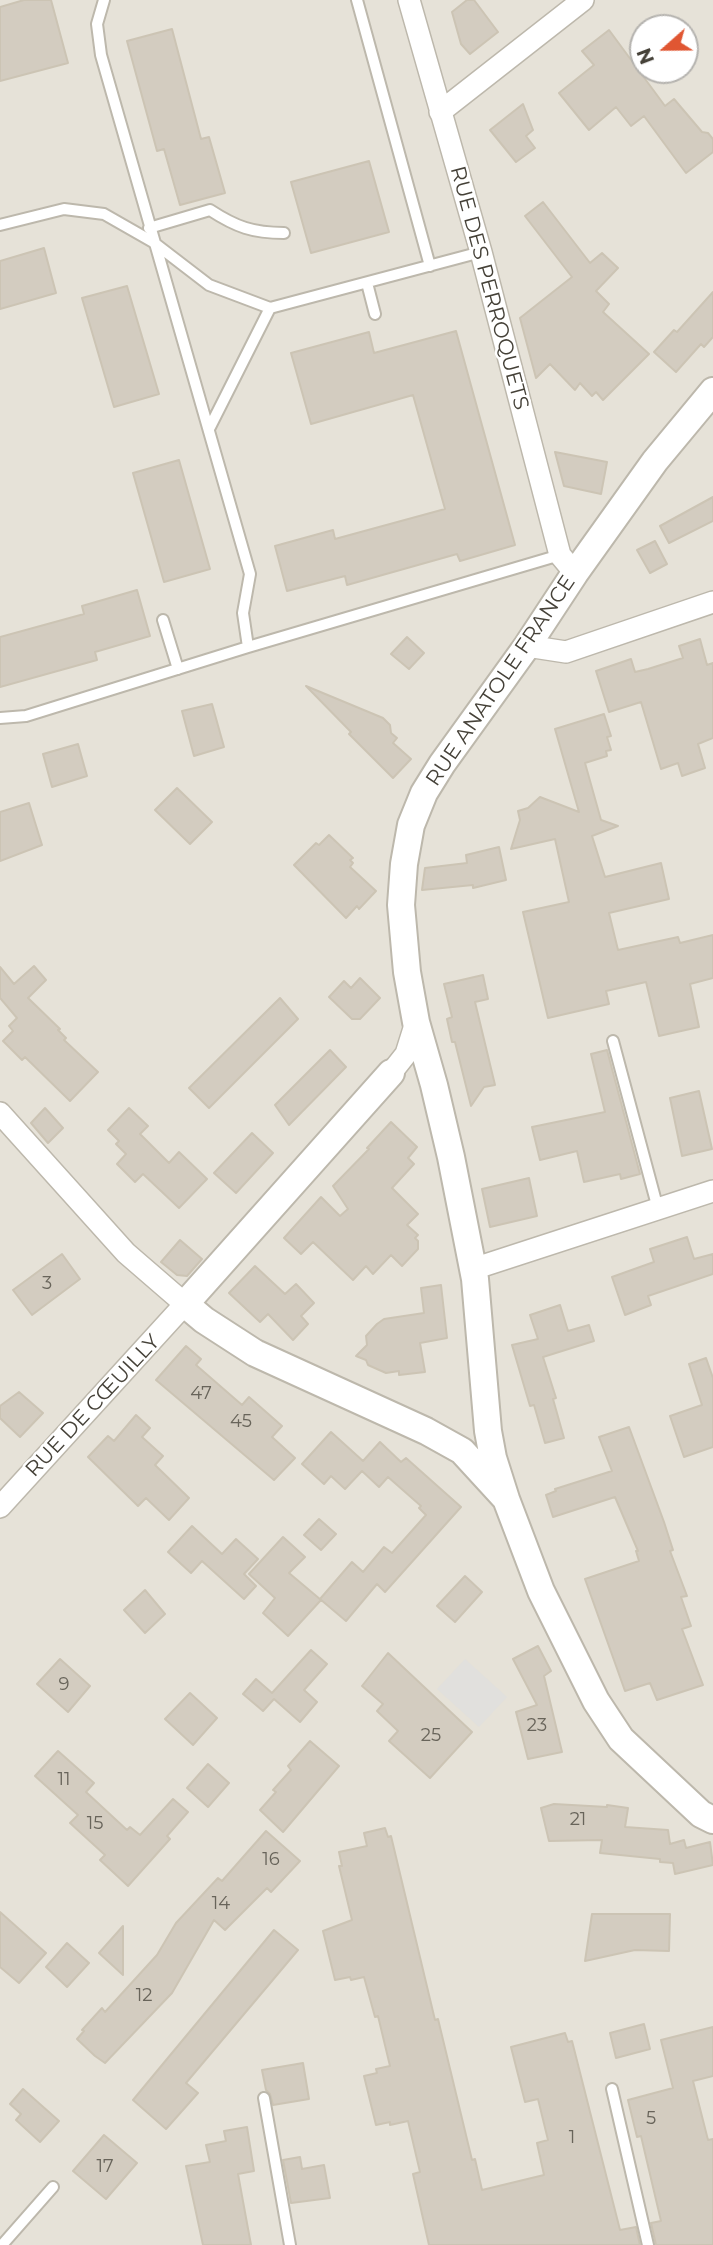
<!DOCTYPE html>
<html>
<head>
<meta charset="utf-8">
<style>
	body { margin:0 }
	#map { position:relative; width:713px; height:2245px; overflow:hidden; background:#f2f0e9; font-family:Montserrat,sans-serif }
	canvas { display:block }
	.north { position:absolute; left:629px; top:14px; width:70px; height:70px; box-sizing:border-box; background:#fff; border:2px solid #b5b3af; border-radius:50%; rotate:249deg; font-size:19px; font-weight:700; line-height:28px; text-align:center; color:#454138 }
	.north::after { content:''; display:block; margin:auto; width:24px; height:32px; background:#e05632; clip-path:polygon(50% 0,100% 100%,50% 72%,0 100%) }
</style>
</head>
<body>
<div id="map">
<canvas width="713" height="2245"></canvas>
<div class="north">N</div>
</div>
<script>
const c = document.querySelector('canvas').getContext('2d');
c.lineJoin = 'round';
function fillPath(path, color) { c.fillStyle = color; c.fill(path, 'evenodd'); }
function stroke(path, color, width, dash) { c.strokeStyle = color; c.lineWidth = width; c.lineCap = dash ? 'butt' : 'round'; c.setLineDash(dash || []); c.stroke(path); }
function write(font, color, halo, rows, align = 'center') {
  c.font = font + ' Montserrat,sans-serif'; c.lineWidth = 5; c.setLineDash([]); c.textBaseline = 'middle'; c.strokeStyle = halo; c.fillStyle = color; for (const [text, x, y, turn = 0] of rows) {
    c.save(); c.translate(x, y); c.rotate((+turn || 0) * Math.PI / 180); c.textAlign = isNaN(turn) ? turn : align; if (halo) c.strokeText(text, 0, 0); c.fillText(text, 0, 0); c.restore();
  }
}
fillPath(new Path2D(`
	M0,0H713V2245H0ZM643,28H685V70H643Z`), '#e6e2d8');
fillPath(new Path2D(`
	M465,1659L507,1697L479,1727L437,1689Z`), '#e1e0dd');
const building = new Path2D(`
	M24,0H51L68,63L0,81V7Z
	M467,0H474L498,32L470,54L461,44L452,12Z
	M172,29L201,139L209,137L225,193L180,205L164,149L157,151L127,41Z
	M609,30L665,106L674,99L702,132L708,133L713,139V152L686,173L644,116L631,126L616,107L589,130L559,93L594,65L582,51Z
	M523,104L533,130L526,136L535,148L516,162L490,130Z
	M369,161L389,232L311,253L291,182Z
	M543,202L590,263L602,253L618,268L596,291L609,304L603,312L649,354L603,400L596,392L592,396L580,383L575,390L550,364L536,378L520,318L572,277L525,216Z
	M44,248L56,293L0,309V261Z
	M127,286L159,394L114,407L82,298Z
	M713,292V337L704,347L701,344L676,372L654,352L674,330L677,332Z
	M456,331L515,545L460,561L457,554L347,585L345,576L287,591L275,546L333,530L335,539L445,509L413,395L311,424L291,353L369,332L374,353Z
	M555,452L607,462L601,494L564,486Z
	M179,460L210,569L164,582L133,473Z
	M713,497V521L669,543L660,526Z
	M655,541L667,564L650,573L637,550Z
	M137,590L150,636L95,652L97,660L0,687V637L84,614L82,606Z
	M407,637L424,653L409,669L391,654Z
	M700,639L707,665L713,663V738L698,744L705,768L682,776L678,763L661,769L641,702L609,712L596,671L631,659L635,672L648,669L683,658L679,646Z
	M306,686L383,718L390,725L391,733L397,738L393,743L411,759L393,778L349,734L351,732Z
	M212,704L224,747L194,756L182,711Z
	M604,714L611,736L607,737L611,750L606,751L607,756L585,763L601,820L618,826L592,836L605,877L661,863L669,899L609,913L618,950L678,937L680,943L713,935V978L690,984L699,1027L659,1036L646,982L606,991L609,1004L548,1018L523,912L569,902L555,839L511,849L520,820L518,811L528,808L540,797L579,812L555,729Z
	M78,744L87,776L52,787L43,754Z
	M177,788L212,822L190,844L155,810Z
	M29,803L42,845L0,861V812Z
	M329,835L353,858L350,860L353,863L350,867L376,891L359,909L357,906L346,918L294,865L316,843L319,845Z
	M499,847L506,880L473,888V885L422,890L425,868L467,863L466,855Z
	M34,966L46,980L28,998L60,1029L58,1030L66,1038L64,1040L98,1072L70,1101L25,1057L22,1060L3,1041L13,1031L9,1026L17,1018L0,998V967L14,984Z
	M483,975L488,999L475,1002L495,1085L484,1087L471,1106L455,1042H452L447,1019L452,1017L444,984Z
	M360,978L380,998L360,1019H352L329,997L344,981L351,988Z
	M280,998L298,1019L209,1108L189,1088Z
	M330,1050L346,1067L289,1125L275,1105Z
	M607,1050L640,1174L621,1179L620,1174L584,1182L577,1151L540,1160L532,1127L605,1112L591,1054Z
	M699,1091L712,1149L682,1156L670,1098Z
	M45,1108L63,1128L48,1143L31,1123Z
	M129,1108L148,1126L140,1134L169,1163L179,1152L207,1179L179,1208L143,1174L135,1182L117,1164L126,1154L116,1144L119,1141L108,1130Z
	M391,1122L417,1147L408,1158L414,1164L392,1188L418,1214L407,1225L418,1235L415,1238L418,1241V1249L402,1266L391,1255L373,1274L366,1266L353,1280L313,1242L301,1254L284,1238L321,1197L340,1216L348,1209L333,1186L369,1149L367,1148Z
	M252,1133L273,1153L236,1193L214,1173Z
	M529,1178L537,1216L490,1227L482,1189Z
	M687,1237L694,1259L713,1254V1274L648,1296L651,1305L625,1315L612,1277L654,1262L650,1249Z
	M180,1240L202,1259L187,1276L177,1275L161,1262Z
	M62,1254L80,1279L32,1315L13,1290Z
	M255,1266L285,1294L296,1284L314,1303L301,1316L308,1324L293,1340L268,1314L260,1322L229,1293Z
	M441,1285L447,1338L420,1343L425,1372L399,1375V1371L386,1373L368,1365L366,1360L356,1356L367,1345L366,1336L377,1324L384,1319L424,1313L421,1288Z
	M560,1305L568,1331L589,1325L594,1341L543,1357L556,1398L553,1399L564,1438L545,1443L534,1405L530,1406L512,1345L538,1339L530,1315Z
	M186,1346L201,1359L196,1365L242,1405L249,1397L282,1426L272,1437L295,1458L274,1480L156,1380Z
	M706,1358L713,1378V1447L684,1457L670,1416L702,1405L689,1364Z
	M19,1392L43,1413L20,1437L0,1418V1406Z
	M136,1415L150,1428L142,1437L163,1456L155,1465L189,1498L169,1520L146,1498L138,1506L88,1457L108,1436L114,1441Z
	M629,1427L664,1522L673,1550L670,1551L687,1596L681,1597L691,1626L682,1629L703,1685L657,1700L650,1683L625,1691L585,1579L639,1561L636,1551H638L615,1497L553,1517L546,1495L556,1491L555,1489L612,1471L599,1437Z
	M331,1432L363,1461L380,1442L401,1462L406,1458L461,1507L385,1592L377,1584L346,1621L320,1599L352,1562L363,1572L384,1547L392,1553L426,1515L419,1508L421,1506L388,1477L379,1487L362,1471L345,1489L331,1476L324,1484L302,1464Z
	M319,1519L336,1534L321,1550L304,1535Z
	M192,1526L222,1554L236,1539L258,1559L244,1574L256,1586L244,1599L202,1561L191,1573L168,1552Z
	M283,1537L305,1557L289,1573L321,1600L288,1636L263,1613L275,1598L249,1574Z
	M465,1576L482,1592L455,1622L437,1606Z
	M145,1590L165,1614L145,1633L124,1610Z
	M538,1646L551,1671L544,1676L562,1752L528,1759L516,1712L537,1705L513,1659Z
	M311,1650L327,1664L304,1690L317,1702L300,1722L274,1699L263,1711L243,1694L256,1679L272,1693Z
	M388,1653L472,1732L430,1778L389,1741L398,1731L377,1711L383,1704L362,1686Z
	M60,1659L90,1686L68,1712L37,1684Z
	M190,1693L217,1718L193,1745L165,1719Z
	M310,1741L339,1766L283,1832L260,1810L276,1792L273,1790L291,1770L288,1766Z
	M58,1751L94,1783L86,1792L127,1830L130,1827L140,1835L173,1799L188,1812L167,1836L170,1839L128,1886L100,1860L105,1855L70,1823L78,1815L35,1776Z
	M208,1764L229,1783L208,1807L187,1788Z
	M554,1804L607,1807V1805L628,1808L625,1827L668,1830L670,1844L684,1840L686,1848L710,1842L713,1865L675,1874L673,1863L660,1862V1859L600,1853L602,1840L549,1841L541,1808Z
	M385,1828L388,1837L391,1836L435,2020L438,2019L472,2160L475,2159L482,2190L544,2175L537,2143L548,2140L538,2099L525,2102L511,2047L565,2033L568,2042L572,2041L620,2230L636,2227L640,2245H429L413,2174L420,2172L408,2121L390,2125V2122L376,2125L364,2076L377,2073L376,2069L390,2066L378,2016L375,2017L364,1977L351,1980L350,1977L335,1980L323,1931L352,1920L339,1866H342L339,1852L367,1846L364,1833Z
	M266,1831L300,1861L271,1892L267,1888L225,1930L214,1920L172,1993L105,2063L95,2056L77,2039L84,2031L82,2030L102,2008L105,2012L157,1955L176,1923L218,1878L222,1881Z
	M0,1912L46,1953L19,1983L0,1967Z
	M592,1914H670L669,1951L635,1950L585,1961Z
	M123,1926V1975L99,1953Z
	M274,1930L298,1950L186,2083L198,2093L166,2129L133,2100Z
	M67,1943L89,1963L67,1987L46,1967Z
	M644,2024L650,2049L616,2058L610,2033Z
	M713,2027V2076L693,2081L708,2140L713,2139V2245H656L651,2223L661,2221L641,2136L637,2137L628,2100L673,2088L661,2040Z
	M303,2063L309,2099L273,2105L270,2094L266,2090L262,2070Z
	M23,2089L59,2121L40,2142L16,2120L21,2114L10,2104Z
	M247,2127L254,2171L238,2174L251,2245H203L186,2166L210,2162L206,2145L226,2141L224,2131Z
	M104,2135L137,2163L106,2199L73,2171Z
	M300,2157L302,2169L324,2165L330,2198L291,2203L283,2160Z`);
fillPath(building, '#d3ccc0');
stroke(building, '#ccc4b4', 2);
const service = new Path2D(`
	M104,0L97,24L101,55L250,574L243,613L248,647
	M357,0L430,266
	M0,225L64,209L104,214L153,242L209,285L270,308L481,252
	M149,228L210,210C236,227 253,233 284,233
	M367,283L375,314
	M210,427L270,308
	M163,620L178,669
	M0,718L26,716L248,647L560,555
	M613,1041L658,1209
	M612,2089L648,2245
	M264,2098L290,2245
	M2,2245L53,2187`);
const minor = new Path2D(`
	M409,0L481,252L560,555L575,573
	M440,112L583,0
	M527,646L566,652L713,602
	M391,1073L406,1054L416,1022
	M0,1113L126,1253L185,1304L0,1507
	M473,1269L713,1191`);
const tertiary = new Path2D(`
	M391,1073L185,1304L204,1320L255,1353L426,1431L462,1451L506,1499L541,1591L596,1701L621,1739L701,1814L713,1820
	M506,1499L493,1458L488,1431L475,1279L451,1157L434,1085L416,1022L407,972L401,905L404,864L411,825L424,793L442,764L527,646L575,573L655,461L713,391`);
stroke(service, '#bdb8ac', 14);
stroke(minor, '#bdb8ac', 24);
stroke(tertiary, '#bdb8ac', 30);
stroke(service, '#fff', 10);
stroke(minor, '#fff', 21);
stroke(tertiary, '#fff', 26);
write('18px', '#68645a', null, [
	["3",47,1284],
	["47",201,1394],
	["45",241,1422],
	["9",64,1685],
	["23",537,1726],
	["25",431,1736],
	["11",64,1780],
	["21",578,1820],
	["15",95,1824],
	["16",271,1860],
	["14",221,1904],
	["12",144,1996],
	["5",651,2119],
	["1",572,2138],
	["17",105,2167]
]);
write('21px', '#454138', '#fff', [
	["RUE DES PERROQUETS",489,288,75],
	["RUE ANATOLE FRANCE",501,681,-56],
	["RUE DE CŒUILLY",93,1406,-47]
]);
</script>
</body>
</html>
